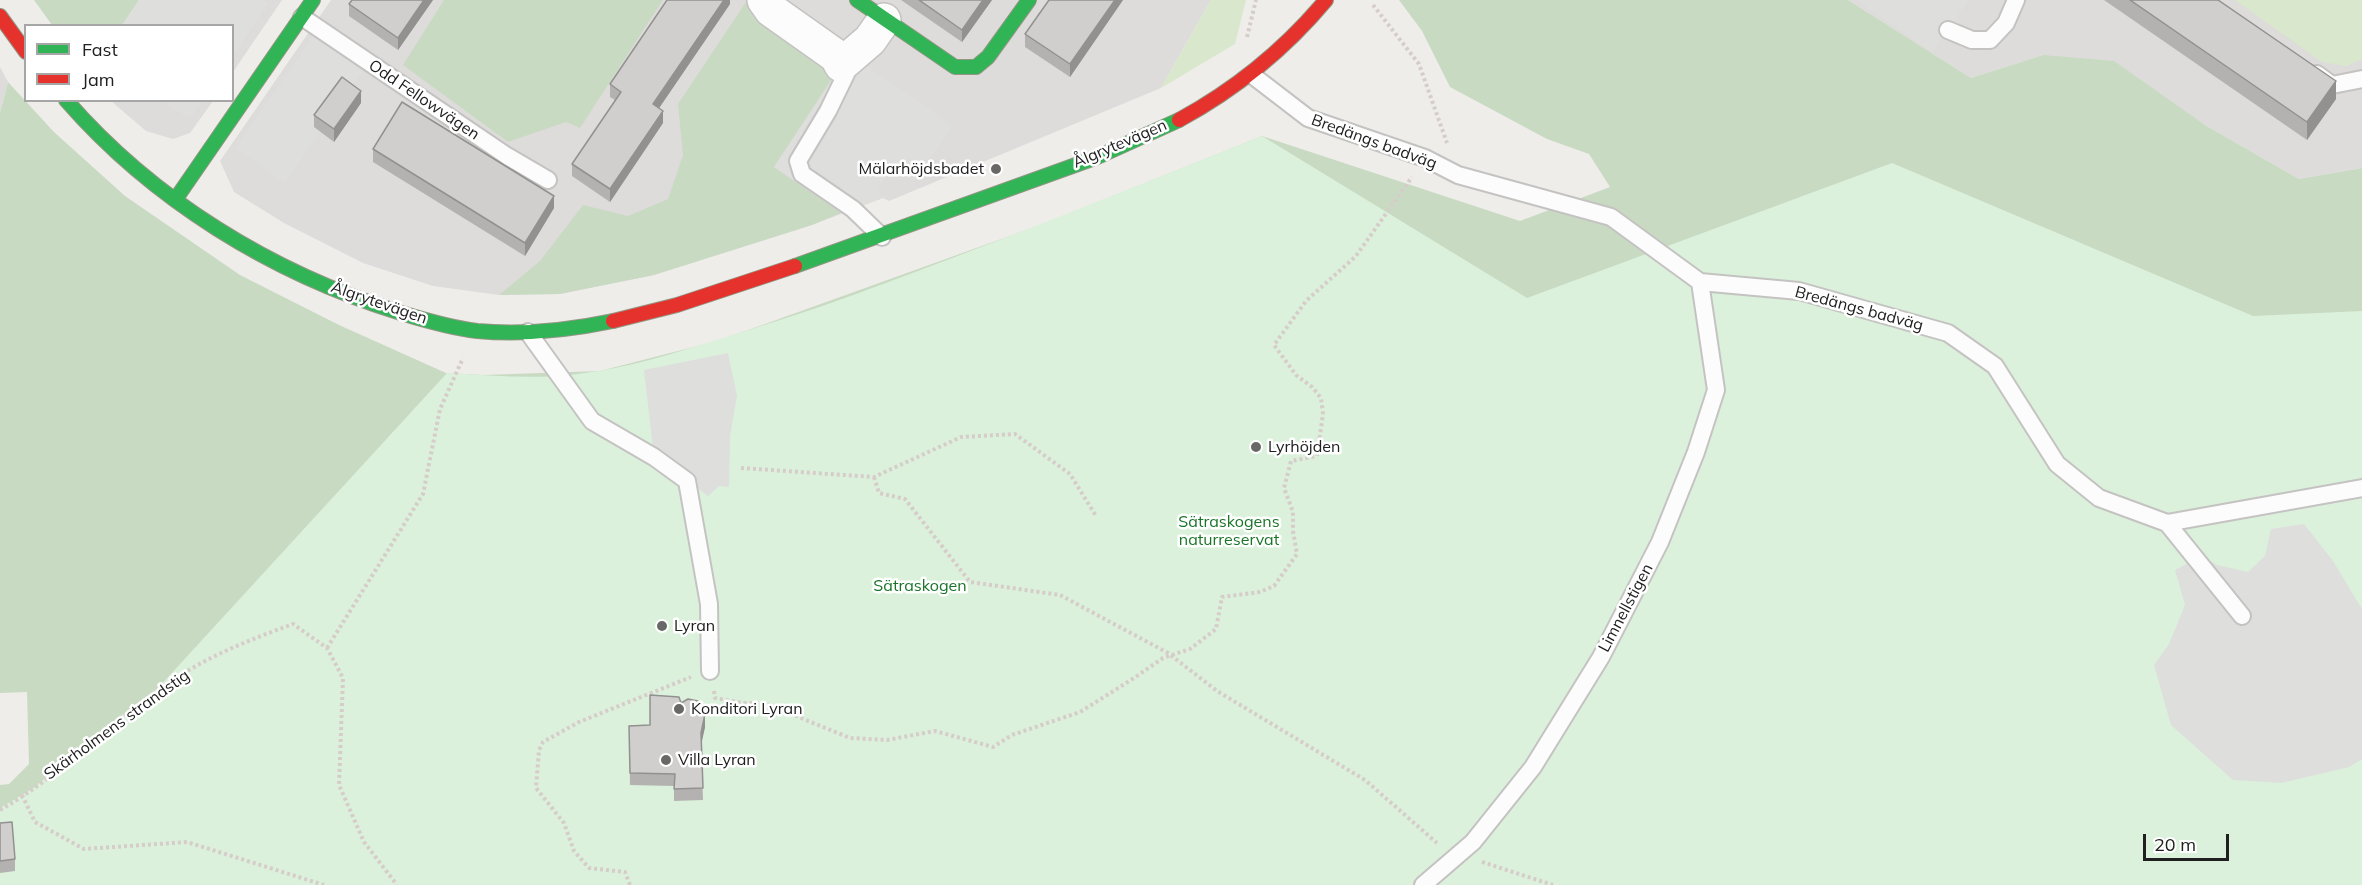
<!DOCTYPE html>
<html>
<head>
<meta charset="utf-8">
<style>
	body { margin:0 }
	#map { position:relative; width:2362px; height:885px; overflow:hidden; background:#eeedea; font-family:Mulish,sans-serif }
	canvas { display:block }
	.legend { position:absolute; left:24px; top:24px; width:210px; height:78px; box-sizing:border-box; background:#fff; border:2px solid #a6a6a6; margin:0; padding:8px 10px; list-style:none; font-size:18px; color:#202020 }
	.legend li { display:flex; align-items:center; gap:12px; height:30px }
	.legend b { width:30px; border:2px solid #a6a6a6 }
	.scale { position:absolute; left:2143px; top:834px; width:86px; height:27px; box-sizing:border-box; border:3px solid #202020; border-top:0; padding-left:8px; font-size:18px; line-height:21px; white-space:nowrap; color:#202020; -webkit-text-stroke:4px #fff; paint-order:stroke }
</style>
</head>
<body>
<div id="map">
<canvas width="2362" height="885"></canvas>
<ul class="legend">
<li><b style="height:8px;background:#30b455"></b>Fast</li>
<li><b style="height:8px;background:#e5322d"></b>Jam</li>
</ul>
<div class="scale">20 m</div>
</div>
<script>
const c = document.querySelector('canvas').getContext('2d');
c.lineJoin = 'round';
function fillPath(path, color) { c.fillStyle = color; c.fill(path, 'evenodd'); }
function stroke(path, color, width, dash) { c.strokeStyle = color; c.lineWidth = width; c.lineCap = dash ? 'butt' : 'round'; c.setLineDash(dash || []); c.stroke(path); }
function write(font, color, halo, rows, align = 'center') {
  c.font = font + ' Mulish,sans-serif'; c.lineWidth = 5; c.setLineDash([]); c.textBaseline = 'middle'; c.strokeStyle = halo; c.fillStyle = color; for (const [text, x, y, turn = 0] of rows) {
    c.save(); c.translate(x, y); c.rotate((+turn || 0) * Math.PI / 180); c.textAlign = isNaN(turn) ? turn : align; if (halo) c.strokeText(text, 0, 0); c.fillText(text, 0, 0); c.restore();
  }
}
fillPath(new Path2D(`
	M139,0H282L233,72L232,26H122Z
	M331,0H1211L1161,88L889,201L883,198L812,225L654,275L560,294L499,295L433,286L363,263L284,223L234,192L220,161Z
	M1848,0H2362V168L2299,179L2205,125L2043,55L1971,78Z
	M0,67L8,82L0,113Z
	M111,101H213L190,133L173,139L146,131Z`), '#dddcdb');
fillPath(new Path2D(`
	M1211,0H1246L1235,44L1161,88Z
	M2235,0H2362V59L2346,66L2322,62Z`), '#d9e8cc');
fillPath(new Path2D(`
	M34,0H139L122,26L52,25Z
	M444,0H663L580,128L566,122L508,142L403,65Z
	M1399,0H1848L1971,78L2043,55L2114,61L2205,125L2299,179L2362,168V885H0V785L9,784L29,764L27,692L0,693V113L8,82L54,132L125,196L240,275L339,325L446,373L484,375L600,371L713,342L754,328L1043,224L1262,136L1520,221L1610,187L1589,154L1547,139L1450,87L1422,31Z
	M746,2L841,65L774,167L841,213L812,225L654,275L560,294L499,295L540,261L583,205L628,216L668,199L683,155L678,104Z`), '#c9dac2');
fillPath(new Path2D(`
	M1262,136L1527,298L1892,163L2253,316L2362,311V885H0V808L35,787L91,738L158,688L447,373C490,375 534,380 578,374C628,368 675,353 723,338C768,324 812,310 856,294C993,244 1127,190 1262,136Z`), '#dbf1dc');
fillPath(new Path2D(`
	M139,0H263L268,3L233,56L232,26L122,25Z
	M1856,0H1969L1932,52Z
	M315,33L365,68L285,183L235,148Z
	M849,54L953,126L914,181L896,170L888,175L878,188L883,198L841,213L774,167Z
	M162,101H203L190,119Z
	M728,353L737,396L730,436L729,487L719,486L708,496L654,457L644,370Z
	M2304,524L2333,561L2362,609V759L2349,767L2281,783L2233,780L2171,725L2154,665L2169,644L2185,605L2175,570L2202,556L2217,565L2248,572L2265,556L2271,529Z`), '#dededc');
const lane = new Path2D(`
	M302,17L507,156L548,180
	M1948,30L1972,40H1990L2006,23L2016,0
	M841,65L846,74L828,111L798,161L802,174L853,209L882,237
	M2317,74L2332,85L2362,79
	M1252,75L1308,118L1425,158L1458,175L1611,217L1700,282L1799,291L1948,333L1995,366L2057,464L2099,498L2167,523L2362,488
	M528,332L592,421L654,457L687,481L709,604L710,671
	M2167,523L2242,616
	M1423,885L1473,842L1533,767L1601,657L1660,542L1696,452L1716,390L1700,282`);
const street = new Path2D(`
	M764,0L771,10L836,56L841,65L870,40L884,20`);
const fast = new Path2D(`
	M857,0L955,67H976L988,57L1029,0
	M66,100C153,200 272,273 398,312C424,320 451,328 477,331C521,335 570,330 613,321
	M175,200L313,0
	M795,266L1095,158L1179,120`);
const jam = new Path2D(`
	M0,16L26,52
	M1179,120C1236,89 1285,49 1326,0
	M613,321L677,305L795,266`);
stroke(lane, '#c4c3c2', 20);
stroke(street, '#c4c3c2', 36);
stroke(fast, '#939684', 16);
stroke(jam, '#939684', 16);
stroke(new Path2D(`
	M1373,5L1419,64L1447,143
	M1247,37L1256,0
	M741,468L874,477L961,437L1015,434L1070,474L1096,516
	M874,477L879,493L905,499L970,582L1060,595L1168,653L1217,691L1365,780L1437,843
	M327,648L423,494L440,409L463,358
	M714,691L715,698L743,703H764L850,738L887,740L935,731L993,747L1012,735L1080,712L1131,680L1163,658L1190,649L1216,629L1222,597L1260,592L1274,586L1297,554L1293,531V512L1284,488L1291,461L1317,456L1323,414L1321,398L1312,387L1296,375L1274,345L1306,301L1356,256L1412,177
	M22,795L35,822L84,849L187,842L324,885
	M0,810C62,775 114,719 173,680C210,655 252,639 293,624L327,648L343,678L339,785L364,842L397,885
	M1482,862L1553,885
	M630,885L625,872L589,868L574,851L564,823L536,788L539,750L543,742L579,722L691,677`), '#d6ccc9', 4, [3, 3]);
stroke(lane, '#fcfcfc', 16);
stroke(street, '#fcfcfc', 33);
stroke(fast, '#30b455', 14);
stroke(jam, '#e5322d', 14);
fillPath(new Path2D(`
	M433,0L398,50L349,16V4Z
	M730,0V4L659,108L663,123L610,202L572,176V164L615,100L610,97V84Z
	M901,0H992L962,42Z
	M1049,0H1123L1070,77L1025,47V34Z
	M2104,0H2218L2336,99L2307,140Z
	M361,103L334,142L314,127V115Z
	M373,149L554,208L525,256L373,162Z
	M681,703L705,727L701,743L703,800L674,801V786L630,785L629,726L650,725Z
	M0,823L15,859V871L0,873Z`), '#b4b2b0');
fillPath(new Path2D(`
	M424,0H433L398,50V38Z
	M724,0H730V4L653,117V104Z
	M983,0H992L962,42V30Z
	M1115,0H1123L1070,77V64Z
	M2336,81V99L2307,140V122Z
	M361,91V103L334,142V129Z
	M663,111V123L610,202V189Z
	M554,196V208L525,256V243Z
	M705,714V727L701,746V733Z`), '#929190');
const building = new Path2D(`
	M352,0H424L398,38L349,4Z
	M667,0H724L653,104L663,111L610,189L572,164L621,92L610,84Z
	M919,0H983L962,30Z
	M1049,0H1115L1070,64L1025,34Z
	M2130,0H2218L2336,81L2307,122Z
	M342,77L361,91L334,129L314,115Z
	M402,102L554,196L525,243L373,149Z
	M650,695L679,697L681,703L688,699L698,701L703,706L705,714L701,733L703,788L674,789L675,774L630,773L629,726L650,725Z
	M12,822L15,859L0,861V823Z`);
fillPath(building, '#d1cfcd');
stroke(building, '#929190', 1.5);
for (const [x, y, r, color] of [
	[996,169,6,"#686867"],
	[1256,447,6,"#686867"],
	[662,626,6,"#686867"],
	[679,709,6,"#686867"],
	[666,760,6,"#686867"]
]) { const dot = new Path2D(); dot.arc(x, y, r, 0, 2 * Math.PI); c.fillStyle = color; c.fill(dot); stroke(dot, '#fff', 2); }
write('16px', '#202020', '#fff', [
	["Odd Fellowvägen",424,100,34],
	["Bredängs badväg",1374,142,20],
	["Ålgrytevägen",1120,144,-23],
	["Ålgrytevägen",379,303,19],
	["Bredängs badväg",1859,309,15],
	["Limnellstigen",1626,608,-62],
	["Skärholmens strandstig",117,725,-36]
]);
write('16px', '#202020', '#fff', [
	["Mälarhöjdsbadet",984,169,"right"],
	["Lyrhöjden",1268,447],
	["Lyran",674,626],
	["Konditori Lyran",691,709],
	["Villa Lyran",678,760]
], 'left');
write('16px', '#197427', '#fff', [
	["Sätraskogens",1229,522],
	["naturreservat",1229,540],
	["Sätraskogen",920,586]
]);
</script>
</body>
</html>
